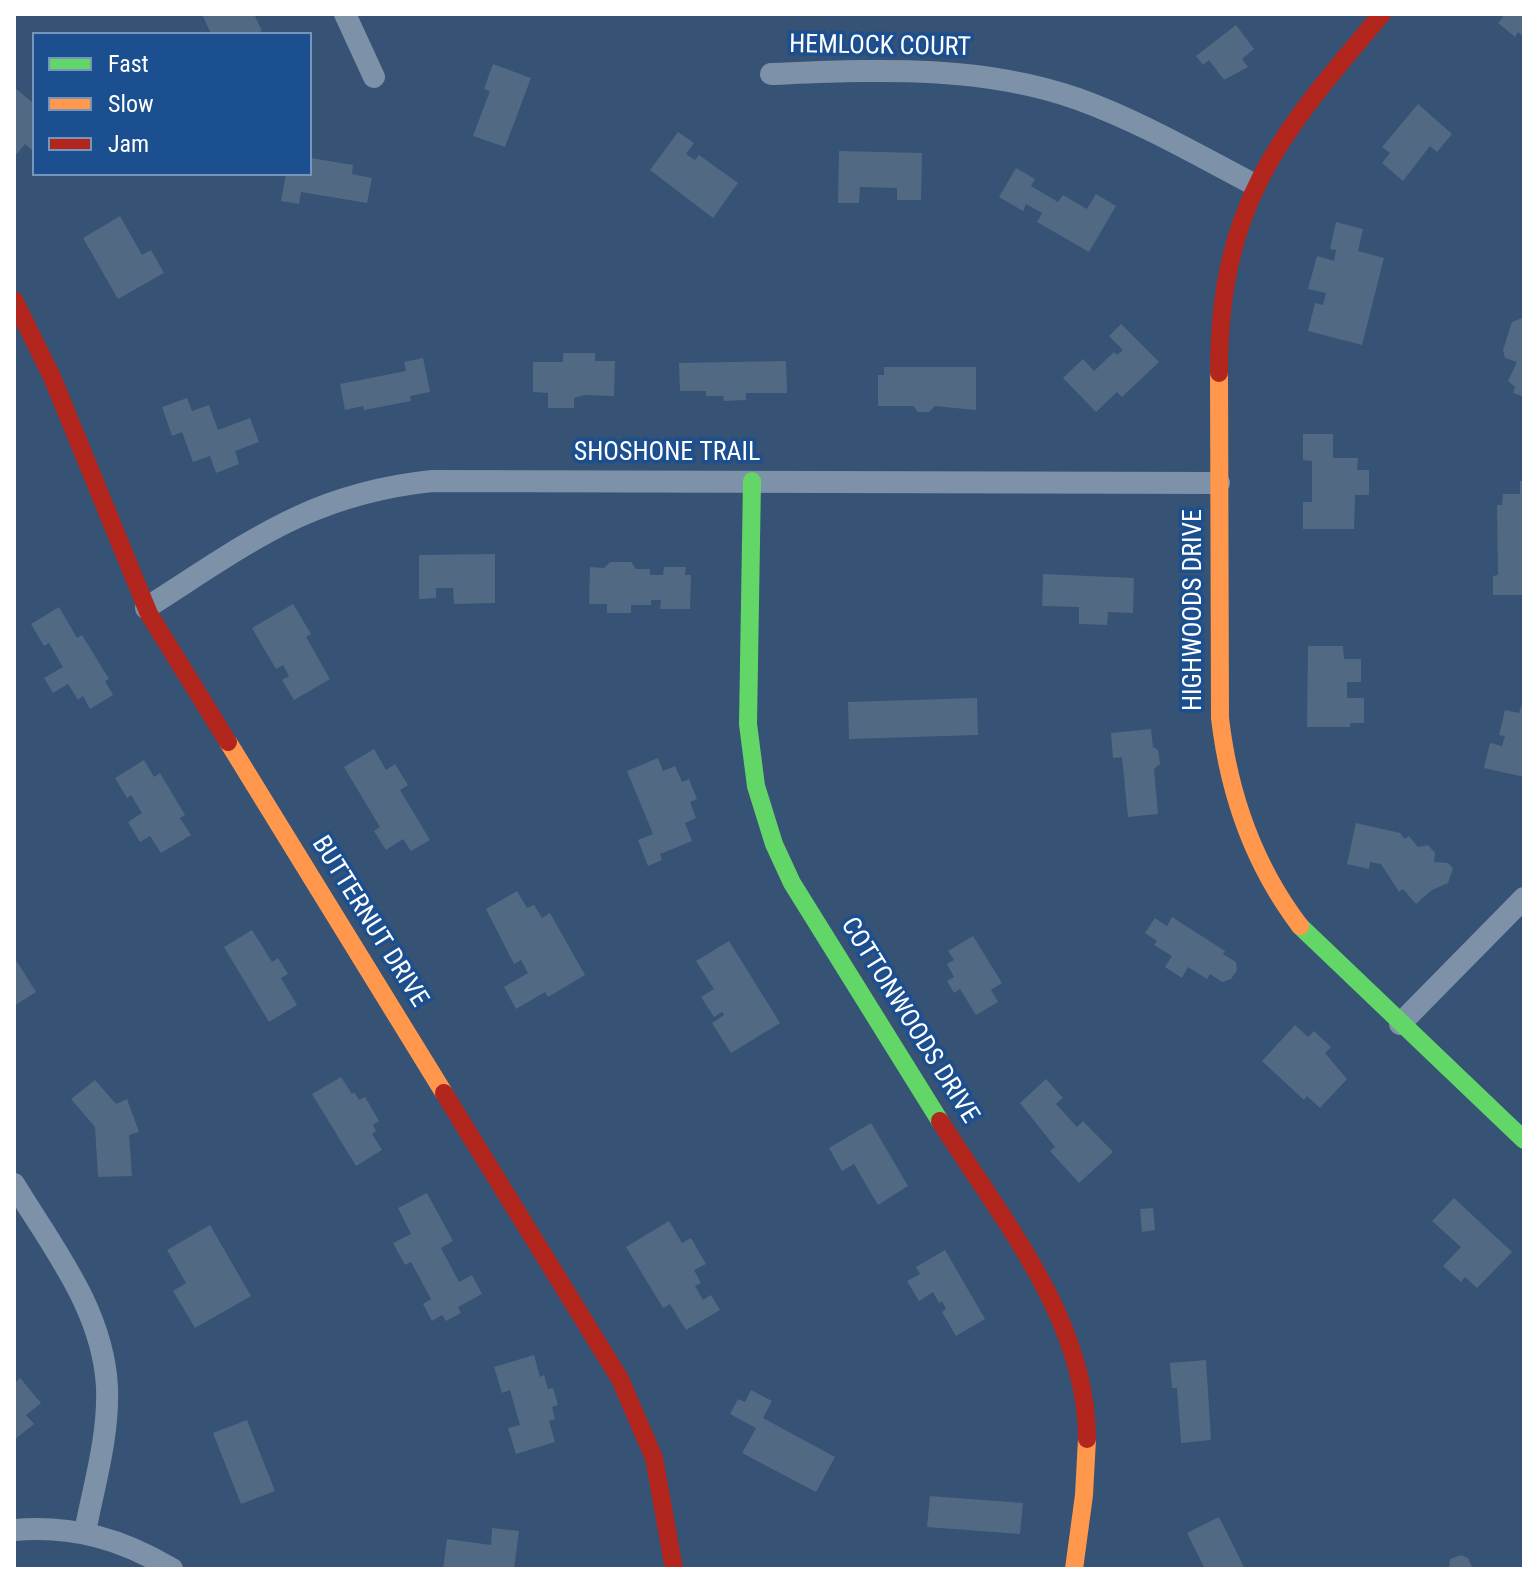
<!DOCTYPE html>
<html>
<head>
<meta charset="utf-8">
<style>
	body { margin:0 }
	#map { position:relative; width:1538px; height:1583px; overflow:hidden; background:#365274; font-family:"Roboto Condensed",sans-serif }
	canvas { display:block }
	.frame { position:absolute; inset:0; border:16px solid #fff; pointer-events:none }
	.legend { position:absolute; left:32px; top:32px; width:280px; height:144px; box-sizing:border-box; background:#1b4f8f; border:2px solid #7695bc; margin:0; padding:10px 14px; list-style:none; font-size:24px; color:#fff }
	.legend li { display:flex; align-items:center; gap:16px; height:40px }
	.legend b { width:40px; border:2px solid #7695bc }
</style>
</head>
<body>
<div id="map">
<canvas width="1538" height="1583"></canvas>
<div class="frame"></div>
<ul class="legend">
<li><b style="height:10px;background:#63d668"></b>Fast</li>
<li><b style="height:10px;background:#ff974d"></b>Slow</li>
<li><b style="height:10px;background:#b3261e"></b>Jam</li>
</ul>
</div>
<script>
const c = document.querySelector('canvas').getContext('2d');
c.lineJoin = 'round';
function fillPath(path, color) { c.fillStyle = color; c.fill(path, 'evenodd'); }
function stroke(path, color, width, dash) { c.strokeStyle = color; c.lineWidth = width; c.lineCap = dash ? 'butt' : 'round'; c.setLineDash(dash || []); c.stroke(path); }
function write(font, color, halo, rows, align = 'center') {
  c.font = font + ' "Roboto Condensed",sans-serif'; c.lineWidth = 7; c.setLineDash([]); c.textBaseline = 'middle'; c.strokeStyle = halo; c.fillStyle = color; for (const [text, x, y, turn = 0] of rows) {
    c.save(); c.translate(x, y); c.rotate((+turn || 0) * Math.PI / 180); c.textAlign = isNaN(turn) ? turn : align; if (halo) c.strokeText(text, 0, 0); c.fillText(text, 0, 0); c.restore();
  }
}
fillPath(new Path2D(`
	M202,14H254L262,31L254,34H211Z
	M1505,14H1524V37L1518,32L1515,37L1498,23Z
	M1236,25L1254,49L1242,59L1248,67L1224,80L1209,60L1203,65L1196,56Z
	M493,64L531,78L505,147L473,136L490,91L484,89Z
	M14,87L34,104V152L25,144L14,157Z
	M1418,104L1452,134L1437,152L1430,146L1403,181L1382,163L1390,153L1382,147Z
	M678,132L694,143L686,154L695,160L699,155L738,183L713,218L650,170Z
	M839,151L922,153L921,200H897V188L860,187L859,203H838Z
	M311,158L353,165L352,174L372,178L367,203L301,192L299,204L281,201L286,174H310Z
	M1016,168L1035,179L1031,186L1058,202L1063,195L1087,209L1096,194L1116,206L1089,252L1037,222L1042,213L1026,204L1023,211L999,197Z
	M120,216L142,255L151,250L164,273L118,299L83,238Z
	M1336,222L1363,229L1358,251L1384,258L1362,345L1308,331L1315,303L1323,305L1326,293L1308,289L1317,256L1334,261L1336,250L1330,249Z
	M1524,317V397L1513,393L1515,387L1508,381L1517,362L1505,358L1503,350L1512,322Z
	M1121,324L1159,362L1122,397L1117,392L1096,412L1063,378L1083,359L1094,371L1114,352L1117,355L1123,350L1109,336Z
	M563,353H595V361H615L614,396L584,395L574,398V408H548V393L533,392V362H563Z
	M423,358L430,392L410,396L411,401L364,410L363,406L345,410L340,384L406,371L404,362Z
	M786,361L787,393H746V400L724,401L723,396H706V391H680L679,363Z
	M884,367H976V410L935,406L929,412H918L913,406H878V375H884Z
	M187,398L192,411L209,405L218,430L250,418L259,442L235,451L239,464L216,473L210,456L193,462L182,432L172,436L162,407Z
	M1303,434H1333V458H1358L1357,470H1369V495H1355L1354,529H1303V502H1312V461L1303,460Z
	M1520,481H1524V595H1493V576L1498,575L1497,505H1502L1503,494H1520Z
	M495,554V603L454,604L453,588H436V598L419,599V555Z
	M610,562H631L636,569H650V575H663L664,567H686L685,575H691L690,609H660L661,600H651V605H631V613H607V604H589L590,567L604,568Z
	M1043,574L1134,578L1133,613L1108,612L1107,625L1079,624V607L1042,606Z
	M293,604L311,634L306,637L330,679L294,700L282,680L289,676L283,665L276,669L252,628Z
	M59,607L77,638L82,635L109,679L105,681L113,695L90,709L83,696L78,700L68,684L53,693L44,678L63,667L49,643L44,646L31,624Z
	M1308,646H1343L1344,659H1361V682H1347V698H1364V723H1350V727H1307Z
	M977,698L978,735L849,739L848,702Z
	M1524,698V777L1484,768L1490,743L1502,746L1505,736L1499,735L1505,710L1519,713Z
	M1151,729L1153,747L1158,750L1160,764L1154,769L1158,814L1128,817L1122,757L1113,758L1111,733Z
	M374,749L386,770L395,764L408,785L400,790L430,840L411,851L403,839L386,850L374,831L380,827L344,767Z
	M658,758L663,771L675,766L682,782L689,779L697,799L690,802L696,818L685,823L692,841L660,854L662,860L648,866L638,840L653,834L627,771Z
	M144,760L154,777L160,773L185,815L180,818L191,835L161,853L150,836L140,842L128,822L142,813L131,795L127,798L115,778Z
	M1356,823L1400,833L1405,839L1409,836L1418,847L1428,845L1435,853L1434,862L1448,863L1453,868L1448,883L1432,890L1416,904L1403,889L1399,892L1381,864L1370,862L1369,869L1347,864Z
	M517,891L527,908L534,905L542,918L550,913L585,975L548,997L545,992L516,1009L504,987L528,973L521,960L514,964L486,909Z
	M1172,917L1225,951L1223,954L1236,962L1237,970L1231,979L1222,982L1210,974L1207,979L1188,967L1182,978L1165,967L1172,956L1154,945L1157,941L1145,933L1155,918L1167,926Z
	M252,930L272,962L278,958L288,974L281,978L297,1005L269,1022L224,947Z
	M973,936L1002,983L991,990L998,1002L976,1015L960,989L954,993L947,981L954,977L947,964L954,960L948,951Z
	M729,941L780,1023L731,1053L712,1023L724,1015L722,1012L714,1017L701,997L714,989L696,961Z
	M14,957L36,992L14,1006Z
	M1295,1025L1308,1037L1314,1031L1331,1047L1325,1053L1347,1079L1320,1108L1307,1096L1304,1100L1262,1061Z
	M341,1077L352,1094L354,1092L359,1100L365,1097L379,1121L373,1125L376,1131L372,1134L382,1150L356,1166L312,1094Z
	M1046,1079L1063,1098L1056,1104L1077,1127L1083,1121L1113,1152L1079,1183L1050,1151L1055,1147L1020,1103Z
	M95,1080L116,1104L127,1099L139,1132L129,1135L132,1176L98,1177L95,1127L71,1099Z
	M871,1123L908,1186L878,1205L854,1164L842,1171L829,1148Z
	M427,1193L453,1241L441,1248L459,1282L472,1275L482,1294L458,1307L461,1313L446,1321L442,1315L432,1321L423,1304L431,1299L411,1262L405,1265L393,1243L411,1234L398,1208Z
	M1454,1198L1512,1252L1477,1288L1465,1277L1461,1282L1443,1266L1461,1247L1432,1221Z
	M1153,1208L1155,1230L1142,1232L1140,1209Z
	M669,1221L682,1243L691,1238L706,1264L694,1270L701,1283L695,1286L703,1300L711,1295L720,1310L686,1330L670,1304L663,1308L626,1247Z
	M210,1225L251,1296L195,1328L173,1291L186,1283L167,1250Z
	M945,1250L985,1319L956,1336L942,1312L946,1309L942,1301L939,1303L933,1292L919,1301L907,1281L920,1274L916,1267Z
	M534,1355L540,1377L544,1375L548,1389L553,1388L558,1405L552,1407L555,1419L549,1421L555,1442L516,1454L508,1428L520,1425L510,1390L502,1393L494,1367Z
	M1206,1360L1211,1440L1181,1443L1177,1388H1172L1170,1363Z
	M20,1378L41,1403L26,1415L34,1424L14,1440V1384Z
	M751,1390L772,1401L763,1418L835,1457L816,1492L742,1453L756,1428L730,1414L738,1399L745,1402Z
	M247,1420L275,1491L241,1504L213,1433Z
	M930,1496L1023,1503L1020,1534L927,1527Z
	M1219,1517L1245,1569H1205L1187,1533Z
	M492,1528L519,1531L514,1569H443L447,1539L491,1545Z
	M1461,1555L1468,1558L1473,1569H1449L1450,1559Z`), '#526984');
stroke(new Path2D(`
	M345,14L374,77
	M771,74C875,70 978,64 1078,99C1139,121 1196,154 1253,184
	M146,608C247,544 308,494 432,481L1219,483
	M1400,1024L1524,898
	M14,1184C53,1248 103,1310 107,1387C109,1436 94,1485 85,1532
	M14,1530C73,1525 122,1539 172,1569`), '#7d92a8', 22);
stroke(new Path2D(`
	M752,481L748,724L756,786L774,844L792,883L940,1121
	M1300,926L1524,1140`), '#63d668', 18);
stroke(new Path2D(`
	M1219,373L1220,718C1229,795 1253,864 1300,926
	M228,742L444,1093
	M1074,1569L1084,1495L1087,1439`), '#ff974d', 18);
stroke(new Path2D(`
	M14,300L52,377L149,614L228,742
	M1219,373C1219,205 1278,136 1382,14
	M444,1093L620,1379L654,1458L674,1569
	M940,1121C1000,1217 1087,1319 1087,1439`), '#b3261e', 18);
write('26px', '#fff', '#1b4f8f', [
	["HEMLOCK COURT",880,47,1],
	["SHOSHONE TRAIL",667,453],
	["HIGHWOODS DRIVE",1194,610,-90],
	["BUTTERNUT DRIVE",369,922,58],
	["COTTONWOODS DRIVE",909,1021,58]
]);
</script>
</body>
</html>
